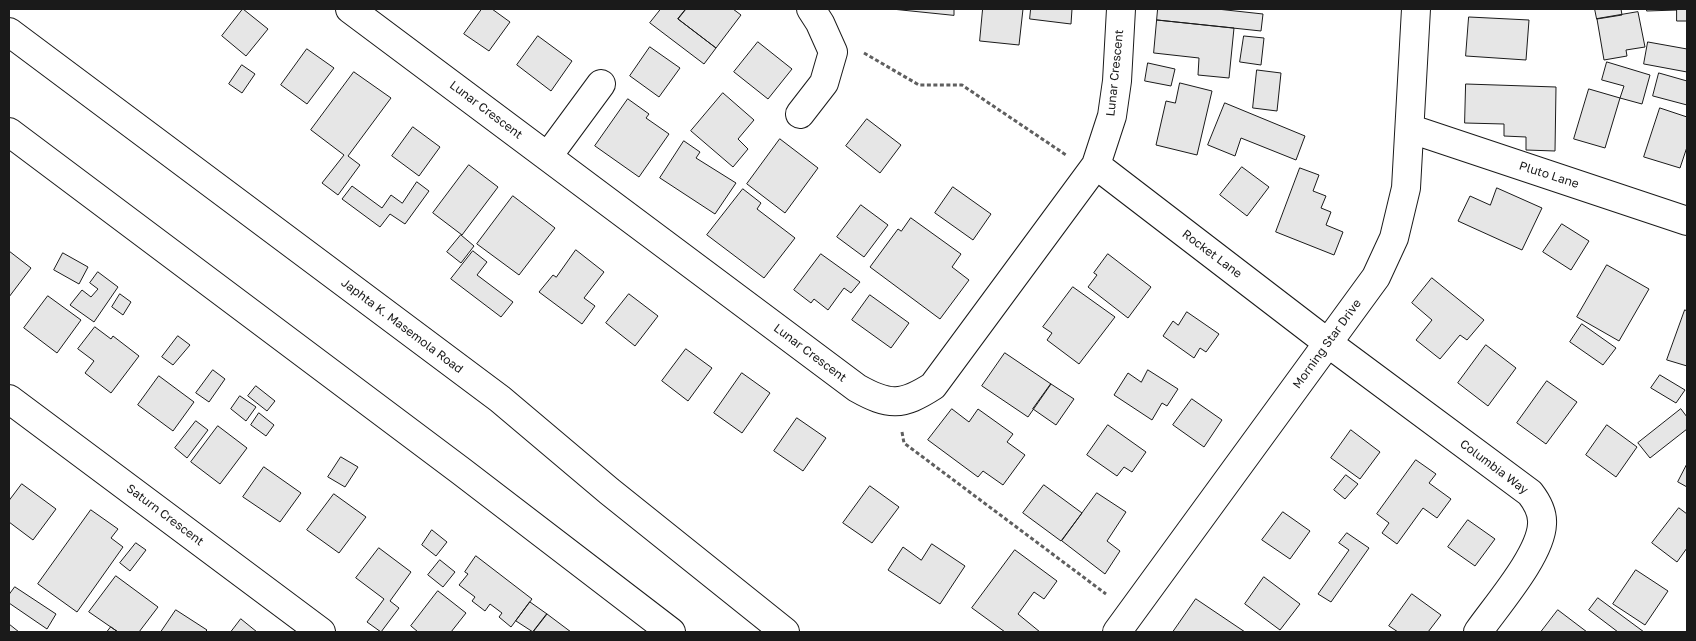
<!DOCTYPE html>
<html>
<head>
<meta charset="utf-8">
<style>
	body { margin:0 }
	#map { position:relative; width:1696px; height:641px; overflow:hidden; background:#fff; font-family:"Golos Text",sans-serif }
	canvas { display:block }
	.frame { position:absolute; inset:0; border:10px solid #1a1a1a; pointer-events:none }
</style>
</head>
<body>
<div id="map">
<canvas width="1696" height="641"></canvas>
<div class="frame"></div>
</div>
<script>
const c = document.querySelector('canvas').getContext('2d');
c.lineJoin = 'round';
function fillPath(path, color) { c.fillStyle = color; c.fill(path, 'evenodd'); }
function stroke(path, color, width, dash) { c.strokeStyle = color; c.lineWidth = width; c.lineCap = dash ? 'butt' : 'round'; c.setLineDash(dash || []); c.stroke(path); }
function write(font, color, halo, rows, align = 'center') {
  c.font = font + ' "Golos Text",sans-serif'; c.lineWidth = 4; c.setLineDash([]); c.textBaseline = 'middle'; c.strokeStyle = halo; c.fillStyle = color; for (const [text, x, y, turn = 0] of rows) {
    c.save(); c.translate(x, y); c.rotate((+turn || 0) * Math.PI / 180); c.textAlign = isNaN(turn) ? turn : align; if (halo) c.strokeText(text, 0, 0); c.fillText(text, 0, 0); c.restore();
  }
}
const building = new Path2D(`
	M243,9L268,29L246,56L222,36Z
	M482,9H492L510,22L489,51L464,34Z
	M661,9H686L678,19L716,48L704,64L650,23Z
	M686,9H733L741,15L716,48L678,19Z
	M892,9H954V15Z
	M983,9H1023L1019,45L980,41Z
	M1031,9H1072L1071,24L1030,19Z
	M1158,9H1217L1263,14L1261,31L1157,20Z
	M1595,9H1621L1622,15L1597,19Z
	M1647,9H1677V10L1647,11Z
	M1677,9H1687V21H1677Z
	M1638,12L1645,47L1626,50L1627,56L1604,60L1597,19Z
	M1469,17L1529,20L1526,60L1466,56Z
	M1157,20L1234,28L1229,78L1198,75L1199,58L1154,53Z
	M538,36L572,61L551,91L517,65Z
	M1244,36L1264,38L1261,65L1240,62Z
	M758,42L792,69L768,99L734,72Z
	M1648,42L1687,49V72L1644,64Z
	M650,47L680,68L659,97L630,76Z
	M307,49L334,68L307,104L281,85Z
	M1607,62L1650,75L1642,104L1620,98L1624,86L1602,80Z
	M1148,63L1175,69L1171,86L1145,81Z
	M242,65L255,74L242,93L229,84Z
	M1257,70L1281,73L1277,111L1253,108Z
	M354,72L391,98L348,156L360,165L338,195L322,183L344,155L311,130Z
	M1659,73L1687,81V105L1653,96Z
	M1180,83L1212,91L1197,155L1156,145L1166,101L1175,103Z
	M1466,84L1556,87L1555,151L1526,150V137L1504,136V124L1465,123Z
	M1589,89L1620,98L1605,148L1574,139Z
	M723,93L754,120L738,139L748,149L733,167L691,131Z
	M628,99L649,114L646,118L669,134L639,177L595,146Z
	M1225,103L1305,136L1296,160L1241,138L1235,156L1208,145Z
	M1660,108L1687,117V147L1680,168L1644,157Z
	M867,119L901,145L880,173L846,146Z
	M413,127L440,147L419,176L392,156Z
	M780,139L818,168L785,213L747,184Z
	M684,141L700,152L696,158L736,183L715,214L660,178Z
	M469,165L498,187L462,235L433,213Z
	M1242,167L1269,187L1247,216L1220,195Z
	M1300,168L1319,175L1313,191L1326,196L1321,208L1331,212L1326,225L1343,232L1334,255L1276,232Z
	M417,182L429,191L405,224L390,214L380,227L342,199L352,186L382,208L391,195L402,203Z
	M953,187L991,214L973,240L935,213Z
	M1497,188L1542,208L1522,250L1458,221L1470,196L1490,205Z
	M743,189L761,203L757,209L795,238L764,278L707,235Z
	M513,196L555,228L519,275L477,244Z
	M861,205L888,225L864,257L837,237Z
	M911,218L961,254L952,267L969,280L940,319L870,267L898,229L901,231Z
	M1562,224L1589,241L1571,270L1543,252Z
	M461,235L474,246L461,263L447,252Z
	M576,250L604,272L584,298L595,306L582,324L539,292L553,275L556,277Z
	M9,251L31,268L9,297Z
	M473,251L487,262L477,275L513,302L501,317L451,279Z
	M63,253L88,267L79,284L54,270Z
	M821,254L860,282L851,293L844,288L828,310L814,299L811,303L794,290Z
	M1108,254L1151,287L1128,318L1088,287L1097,275L1094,273Z
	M1607,265L1649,289L1619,341L1577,317Z
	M98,272L118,287L94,322L70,305L82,290L91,297L98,289L90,283Z
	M1432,278L1484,320L1467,340L1460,335L1440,359L1416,340L1432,320L1412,303Z
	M1073,287L1115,317L1079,364L1047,340L1052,333L1043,327Z
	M120,294L131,302L123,315L112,307Z
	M629,294L658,316L635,346L606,323Z
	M870,295L909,323L891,348L852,320Z
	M48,296L81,320L57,353L24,328Z
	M1685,310L1687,311V366L1667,360Z
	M1187,312L1219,334L1206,352L1200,348L1194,358L1163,336L1173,321L1178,325Z
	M1582,324L1616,348L1603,365L1570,342Z
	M95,327L111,339L113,336L139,356L111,393L85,373L94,361L78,349Z
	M178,336L190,345L173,365L162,357Z
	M1486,345L1516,368L1488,406L1458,383Z
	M686,349L712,368L688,401L662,381Z
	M1005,353L1051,384L1028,417L982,386Z
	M213,370L225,379L209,402L196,393Z
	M1148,370L1178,389L1167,406L1162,403L1152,420L1114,395L1128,373L1141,382Z
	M742,373L770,393L742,433L714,413Z
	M1660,375L1685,390L1676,403L1651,388Z
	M159,376L194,402L173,431L138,405Z
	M1547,381L1577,402L1546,444L1517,423Z
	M1051,384L1074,399L1056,425L1033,409Z
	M256,386L275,401L267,411L248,396Z
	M240,396L256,407L246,421L231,409Z
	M1192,399L1222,420L1204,447L1173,425Z
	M952,409L969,422L978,409L1013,434L1007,442L1025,455L1003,485L983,471L978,477L928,440Z
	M1681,409L1687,417V429L1650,458L1638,443Z
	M259,413L274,425L266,436L251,425Z
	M797,418L826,438L803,471L774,451Z
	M196,421L208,430L187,458L175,448Z
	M1108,425L1146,452L1132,472L1124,467L1117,476L1087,455Z
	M1607,425L1637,447L1616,477L1586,455Z
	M218,426L247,448L220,484L191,462Z
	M1351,430L1380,452L1360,479L1331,458Z
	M341,457L358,467L345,487L328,477Z
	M1416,460L1436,474L1429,483L1451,499L1437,518L1423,508L1397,544L1382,533L1389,523L1377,514Z
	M1687,464V487L1678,482Z
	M264,467L301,493L280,522L243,497Z
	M1346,475L1358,484L1345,499L1334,490Z
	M22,484L56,509L33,540L9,522V501Z
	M1044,485L1082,513L1061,541L1023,513Z
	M870,486L899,507L872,543L843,523Z
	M1097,493L1126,512L1107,541L1120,551L1105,574L1062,541Z
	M334,494L366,517L339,553L307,530Z
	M1679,508L1687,514V548L1677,562L1652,543Z
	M91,510L118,529L111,538L123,547L77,612L38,584Z
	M1283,512L1310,531L1290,559L1262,540Z
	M1468,520L1495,539L1475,566L1448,547Z
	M432,530L447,542L436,556L422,545Z
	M1347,533L1369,548L1331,602L1318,594L1349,550L1339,543Z
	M136,543L146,550L130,571L120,563Z
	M932,544L965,566L940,604L888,570L903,547L921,560Z
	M379,548L411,572L390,601L399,608L381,632L367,622L384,599L356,578Z
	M1015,550L1057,581L1044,599L1034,592L1018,614L1040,632H1005L972,608Z
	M476,556L532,599L511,627L499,617L502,613L490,604L485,611L472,601L475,597L459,585L468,574L465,572Z
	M440,560L455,572L443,587L428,575Z
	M1636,570L1668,591L1645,625L1613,604Z
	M116,576L158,607L139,632H118L89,612Z
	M1264,577L1300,604L1280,630L1245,604Z
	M15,587L56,614L47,629L9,603V595Z
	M438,591L466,613L451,632H418L411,626Z
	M1412,594L1441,615L1428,632H1398L1389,626Z
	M1598,598L1644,632H1618L1589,610Z
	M1196,599L1245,632H1173Z
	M530,602L547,614L533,632L516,621Z
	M176,610L207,630L205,632H161Z
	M1558,610L1587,632H1541Z
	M547,614L571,632H533Z
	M241,619L257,632H231Z
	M9,624L19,632H9Z
	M111,627L118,632H107Z`);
fillPath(building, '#e6e6e6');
stroke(building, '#1a1a1a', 1);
const minor = new Path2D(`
	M350,9L857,388C889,406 902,406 933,386L1096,165L1112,116L1117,81L1121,9
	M800,114L824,83L833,52L820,23L811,9
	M1411,129L1687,221
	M548,156L601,84
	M1096,165L1328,343L1530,493C1537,502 1543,512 1542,524C1541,555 1496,606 1478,632
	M9,399L321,632
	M1117,632L1376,277L1394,238L1406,188L1416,9`);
const major = new Path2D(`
	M9,32L500,399L609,491L785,632
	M9,132L461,471L671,632`);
stroke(minor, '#1a1a1a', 30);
stroke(major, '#1a1a1a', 30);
stroke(new Path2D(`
	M864,53L919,85H962L1066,155
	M902,432L904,443L1106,594`), '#5f5f5f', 3, [4, 2.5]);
stroke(minor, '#fff', 28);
stroke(major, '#fff', 28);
write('12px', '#1a1a1a', '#fff', [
	["Lunar Crescent",1115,73,-84],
	["Lunar Crescent",486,110,37],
	["Pluto Lane",1549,175,18],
	["Rocket Lane",1212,254,37],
	["Japhta K. Masemola Road",402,326,37],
	["Morning Star Drive",1327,344,-54],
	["Lunar Crescent",810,353,37],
	["Columbia Way",1494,467,37],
	["Saturn Crescent",165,515,37]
]);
</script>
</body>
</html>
